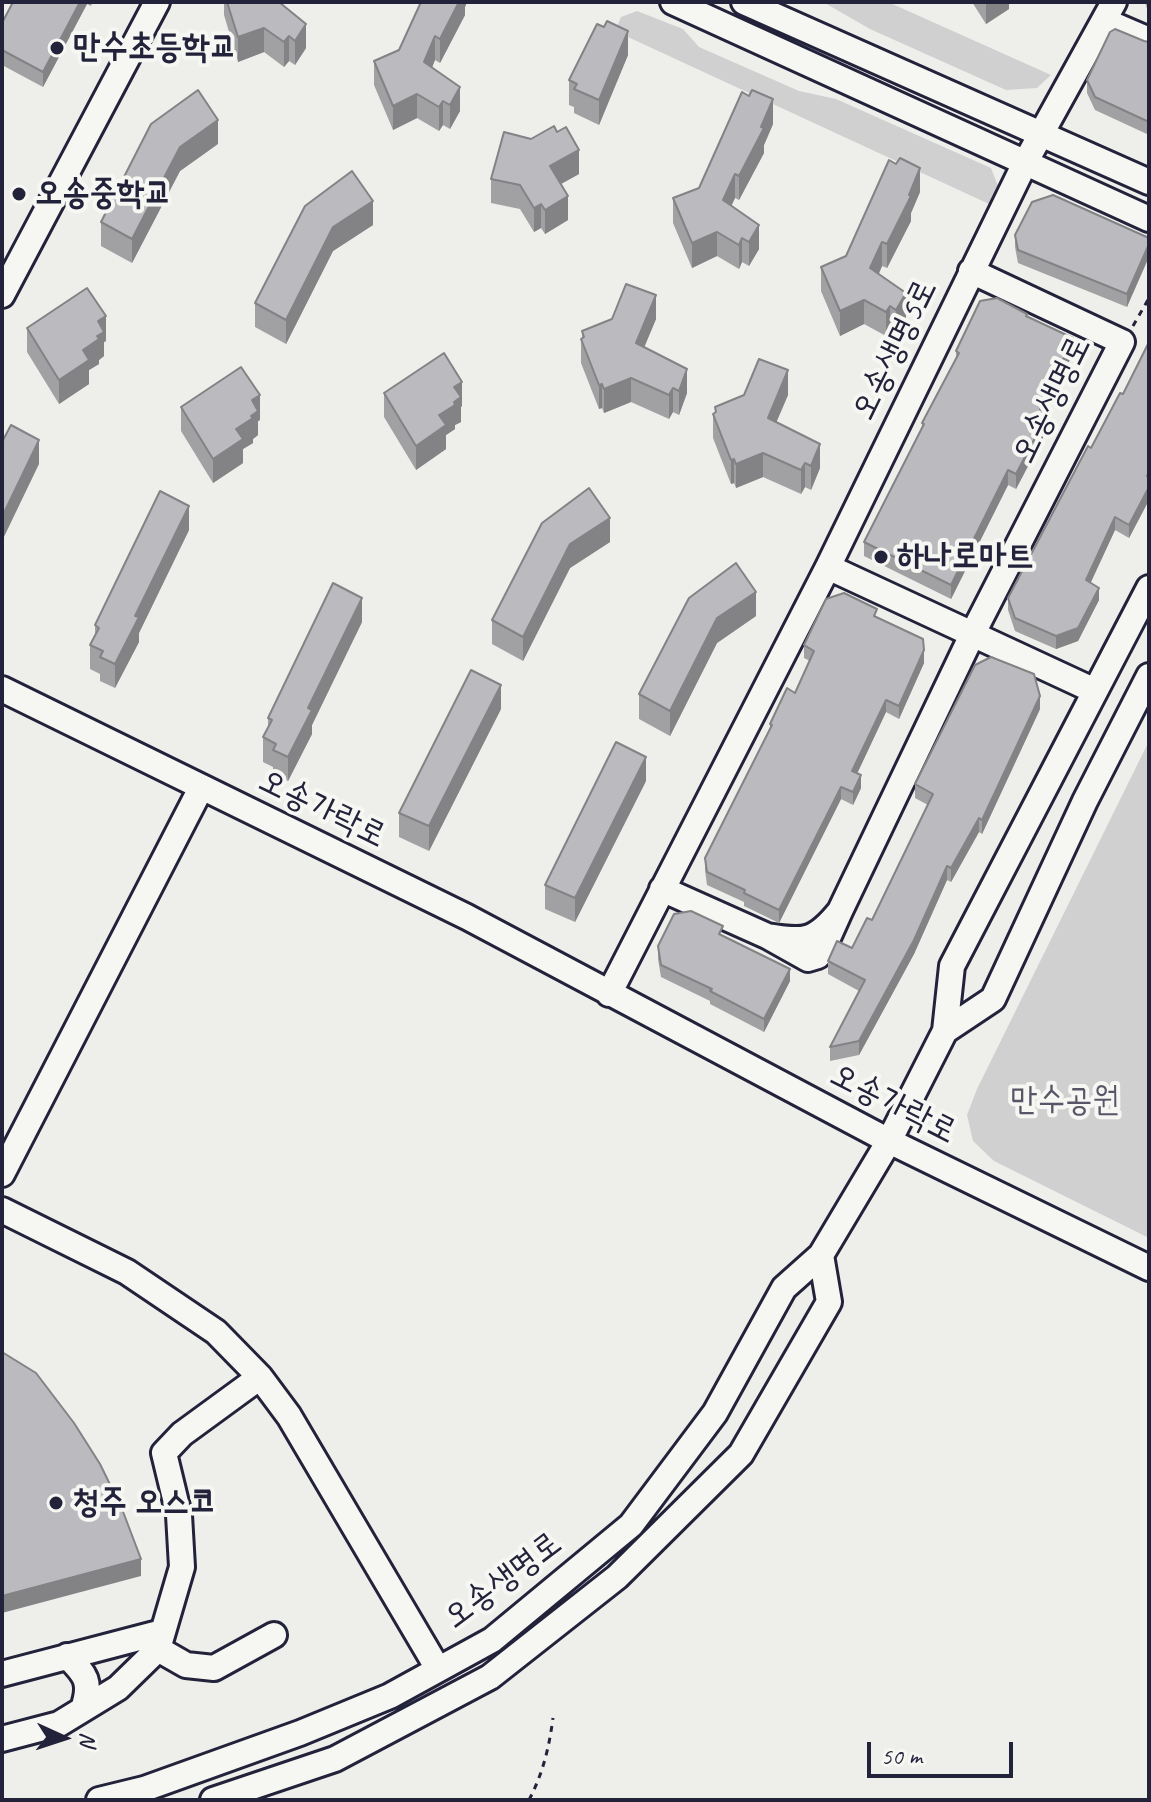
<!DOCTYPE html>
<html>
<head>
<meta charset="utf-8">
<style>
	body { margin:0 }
	#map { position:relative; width:1151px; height:1802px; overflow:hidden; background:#eeeeeb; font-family:Caveat,sans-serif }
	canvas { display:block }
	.frame { position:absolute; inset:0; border:4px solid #22223b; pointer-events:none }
	.north { position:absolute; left:24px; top:1698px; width:80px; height:80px; -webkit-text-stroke:6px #f6f6f2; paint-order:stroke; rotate:93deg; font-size:22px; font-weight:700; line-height:32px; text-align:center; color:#22223b }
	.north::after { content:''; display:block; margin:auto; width:28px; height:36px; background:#22223b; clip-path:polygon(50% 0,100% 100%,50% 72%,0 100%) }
	.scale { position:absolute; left:867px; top:1742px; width:146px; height:36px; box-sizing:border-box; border:4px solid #22223b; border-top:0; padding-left:10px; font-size:24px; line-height:28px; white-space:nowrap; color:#22223b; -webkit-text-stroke:6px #f6f6f2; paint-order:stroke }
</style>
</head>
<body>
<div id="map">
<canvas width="1151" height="1802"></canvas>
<div class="frame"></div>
<div class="north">N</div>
<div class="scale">50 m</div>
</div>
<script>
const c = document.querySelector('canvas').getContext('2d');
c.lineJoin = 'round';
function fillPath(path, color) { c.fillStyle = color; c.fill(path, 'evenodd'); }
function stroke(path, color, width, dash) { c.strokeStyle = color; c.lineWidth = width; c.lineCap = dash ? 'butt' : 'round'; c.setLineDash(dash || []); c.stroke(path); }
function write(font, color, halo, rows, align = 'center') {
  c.font = font + ' Caveat,"Poor Story",sans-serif'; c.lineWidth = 8; c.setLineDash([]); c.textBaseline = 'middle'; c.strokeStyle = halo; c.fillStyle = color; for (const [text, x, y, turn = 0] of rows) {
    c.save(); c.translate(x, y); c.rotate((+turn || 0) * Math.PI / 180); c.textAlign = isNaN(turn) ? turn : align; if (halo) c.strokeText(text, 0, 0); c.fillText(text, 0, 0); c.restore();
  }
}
fillPath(new Path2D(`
	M823,2H888L1051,75L1037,88L1006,90L870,29Z
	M637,11L683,29L699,47L799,91L836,99L991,168L998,186L989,204L615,31L621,17Z
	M1149,741V1238L994,1161L973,1141L967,1115L977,1089Z`), '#d0d0d1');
const minor = new Path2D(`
	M673,2L1149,219
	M744,2L1149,182
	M1105,21L1149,40
	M2,295L157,2
	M828,567L1095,691
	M2,689L467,917L889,1141L1149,1268
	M662,889L767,936L808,959L818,956L822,951L840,911C815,942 805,942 767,936
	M840,911L972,635L1122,342L971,271
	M609,994L828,567L1025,163L1114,2
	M945,1031L993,999L1085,801L1149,676
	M2,1174L201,788
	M2,1210L127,1272L216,1332L260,1377L289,1416L438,1669
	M158,1649L186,1665L214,1668L274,1635
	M67,1656C86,1675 92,1682 83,1709
	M2,1674L162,1632
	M2,1739L59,1724L118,1688L158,1649L182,1567L179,1515L164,1453L182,1434L260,1377
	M99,1800L144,1789L300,1733L390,1696L492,1640L631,1525L715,1413L784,1288L821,1255L889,1141L945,1031L952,966L1149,588
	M213,1800L335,1759L490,1677L617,1577L741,1454L829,1302L821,1255`);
stroke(minor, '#22223b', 30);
stroke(new Path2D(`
	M1133,326L1149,298
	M529,1800C543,1773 549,1748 553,1718`), '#22223b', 3, [6, 6]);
stroke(minor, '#f6f6f2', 24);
fillPath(new Path2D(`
	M13,2H93L91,6L87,4L43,87L2,65V23Z
	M224,2H283L282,4L306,48L295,65L289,61L284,67L264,52L238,62L224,15Z
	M421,2H467L465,7V15L440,63L435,60L432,68L460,111L450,129L443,125L439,131L417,118L393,130L374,85V61L399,50Z
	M972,2H1009V9L986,24Z
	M1145,2H1149V12H1148Z
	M1144,41L1149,42V135L1095,110L1087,93V80Z
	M628,55L599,125L574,113V107L569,105V80Z
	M773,124L764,145V153L739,200L735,198L731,206L759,249L749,266L742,262L739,269L717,256L692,268L673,223V198L699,188Z
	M218,144L180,171L132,263L101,246V222Z
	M579,174L561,184L568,220L545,234L541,228L534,232L520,209L491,203V179Z
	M920,192L911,213V221L887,268L882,266L879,274L906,317L896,334L890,330L886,336L864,324L840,336L821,291V267L846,256Z
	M373,201V225L333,251L286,344L255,327V303Z
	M1015,235L1149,238L1127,307L1018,263L1015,247Z
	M1027,316L1073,353L1046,412L1048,428L1016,489L1008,485L951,599L864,556V542L922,428V423L956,358V351Z
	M656,319L644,347L687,393L679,415L673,412L669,419L631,402L604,413L602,408L599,409L581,363V339L582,338V331Z
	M27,328L106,341L104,342V356L99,360V364L89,370V384L59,404L27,352Z
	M1149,342V500L1129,538L1115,530L1090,583L1099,600L1078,641L1056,649L1015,631L1008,610V598L1091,448L1123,394Z
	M384,393L462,406L461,407V422L455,425V429L446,435V449L416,470L384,417Z
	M788,395L776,422L820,468L811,490L805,487L801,494L763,477L736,488L734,483L731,484L713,438V414L715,413V407Z
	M181,407L260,420L258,421V435L253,439V443L243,449V463L213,483L181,431Z
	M542,523L610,542L570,568L523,661L492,644V620Z
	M189,530L139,633V642L115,688L100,681V674L90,669V645L95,636V625Z
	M736,563L756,616L717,643L670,736L639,719V694Z
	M877,617L924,663L899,719L886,712L857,774L861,788L853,805L841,799L779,923L744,906V902L707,885L705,870V858L770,729V724L795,693L810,661L804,658V645Z
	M362,622L312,725V734L288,781L273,774V767L263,762V737L268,729V718Z
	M501,709L429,851L399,837V813Z
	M1040,709L982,834L979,832L951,882L947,880L914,954L859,1055L830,1061V1047L859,991L828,974V961L852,948L872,920L928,805L915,798V784Z
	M646,781L575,922L545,909V885Z
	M723,936L790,981L764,1032L710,1004V1001L661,977L658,959V946Z`), '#a1a1a4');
fillPath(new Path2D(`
	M80,2H87V4L43,87V72Z
	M459,2H467L465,7V15L440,63V39Z
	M986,2H1009V9L986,24Z
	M306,24V48L295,65V41Z
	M264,28V52L238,62V37Z
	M628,31V55L599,125V100Z
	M289,36V61L284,67V42Z
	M435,36V60L424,86V62Z
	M460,87V111L450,129V105Z
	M417,94V118L393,130V106Z
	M773,99V124L764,145V153L739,200V176Z
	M443,101V125L439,131V107Z
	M218,120V144L180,171L132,263V239L180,147Z
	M579,150V174L550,190V166Z
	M920,168V192L911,213V221L887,268V244Z
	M735,174V198L723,224V200Z
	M568,196V220L545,234V210Z
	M373,201V225L333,251L286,344V320L333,227Z
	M541,204V228L534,232V208Z
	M759,225V249L749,266V242Z
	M717,232V256L692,268V243Z
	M742,238V262L739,269V245Z
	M882,242V266L870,292V268Z
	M1149,244V257L1127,307V294Z
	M906,293V317L896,334V310Z
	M656,295V319L636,367V343Z
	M864,300V324L840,336V311Z
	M890,306V330L886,336V312Z
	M106,316V341L104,342V356L99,360V364L89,370V384L59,404V380L83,350L98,321Z
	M1073,338V353L1040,424V409Z
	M687,369V393L679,415V391Z
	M788,370V395L768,442V418Z
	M631,378V402L604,413V389Z
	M462,382V406L461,407V422L455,425V429L446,435V449L416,470V446L439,415L454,387Z
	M602,384V408L599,409V385Z
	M673,388V412L669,419V395Z
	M260,395V420L258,421V435L253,439V443L243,449V463L213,483V459L236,429L252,400Z
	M1048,413V428L1016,489V474Z
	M39,440V464L2,541V517Z
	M820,444V468L811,490V466Z
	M763,453V477L736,488V464Z
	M734,459V483L731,484V460Z
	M805,463V487L801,494V470Z
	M1008,470V485L951,599V585Z
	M1149,487V500L1129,538V525Z
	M189,506V530L139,633V642L115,688V664L135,616Z
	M1115,517V530L1086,593V580Z
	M610,518V542L570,568L523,661V637L570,544Z
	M1099,588V600L1078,641L1056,649V636Z
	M756,592V616L717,643L670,736V711L717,618Z
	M362,598V622L312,725V734L288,781V757L308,708Z
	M924,650V663L899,719V706Z
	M501,685V709L429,851V826Z
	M1040,696V709L982,834V820Z
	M886,700V712L852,784V771Z
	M646,757V781L575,922V898Z
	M861,775V788L853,805V792Z
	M841,787V799L779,923V910Z
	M979,818V832L951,882V868Z
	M947,866V880L914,954L859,1055V1041Z
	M790,969V981L764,1032V1019Z
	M141,1559V1576L2,1613V1596Z`), '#838386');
const building = new Path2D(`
	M13,2H80L43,72L2,50V23Z
	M227,2H279L306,24L295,41L289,36L284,42L264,28L238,37Z
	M421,2H459L440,39L435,36L424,62L460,87L450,105L443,101L439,107L417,94L393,106L374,61L399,50Z
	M607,21L628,31L599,100L574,89L577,84L569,80L597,24L604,27Z
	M1115,29L1144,41L1149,42V122L1095,97L1087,80L1110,32Z
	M198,90L218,120L180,147L132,239L101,222L151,124Z
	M752,90L773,99L761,127L764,128L739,176L735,174L723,200L759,225L749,242L742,238L739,245L717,232L692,243L673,198L699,188L742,92L749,96Z
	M554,126L557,132L566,127L579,150L550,166L568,196L545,210L541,204L534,208L520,185L491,179L504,132L531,139Z
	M900,158L920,168L909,195L911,196L887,244L882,242L870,268L906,293L896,310L890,306L886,312L864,300L840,311L821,267L846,256L889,160L896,164Z
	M352,171L373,201L333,227L286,320L255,303L305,206Z
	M1053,195L1149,238V244L1127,294L1018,250L1015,235L1032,202Z
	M626,284L656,295L636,343L687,369L679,391L673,388L669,395L631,378L604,389L602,384L599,385L581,339L584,337L582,331L612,319Z
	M87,288L106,316L98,321L104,332L97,336L99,339L83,350L89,360L59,380L27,328Z
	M997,298L1027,314L1026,316L1073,338L1040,409L1048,413L1016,474L1008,470L951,585L864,542L924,424L922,423L959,353L956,351L980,301Z
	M1149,342V471L1147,476L1149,477V487L1129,525L1115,517L1086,580L1099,588L1078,628L1056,636L1015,618L1008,598L1088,446L1091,448L1120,393L1123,394Z
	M444,353L462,382L454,387L461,397L454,402L455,405L439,415L446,425L416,446L384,393Z
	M759,359L788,370L768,418L820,444L811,466L805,463L801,470L763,453L736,464L734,459L731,460L713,414L716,412L715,407L744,395Z
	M241,367L260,395L252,400L258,411L251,416L253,418L236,429L243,439L213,459L181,407Z
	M11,425L39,440L2,517V442Z
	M589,488L610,518L570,544L523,637L492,620L542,523Z
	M160,491L189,506L135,616L139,617L115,664L100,657L103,651L90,645L99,628L95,625Z
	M736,563L756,592L717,618L670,711L639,694L689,598Z
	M333,583L362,598L308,708L312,710L288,757L273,750L276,744L263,737L272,720L268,718Z
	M844,593L877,609L874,616L923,639L924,650L899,706L886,700L852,771L861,775L853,792L841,787L779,910L744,893L745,890L707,872L705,858L772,725L770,724L787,688L795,693L814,651L804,645L826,599Z
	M991,657L1034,674L1040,696L982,820L979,818L951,868L947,866L914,940L859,1041L830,1047L865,980L828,961L837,941L852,948L867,918L872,920L933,794L915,784L975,665Z
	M471,670L501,685L429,826L399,813Z
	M616,742L646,757L575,898L545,885Z
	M691,911L723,926L719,934L790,969L764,1019L710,991L712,989L661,965L658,946L674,914Z
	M2,1352L36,1373L74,1423L100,1464L122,1509L141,1559L2,1596Z`);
fillPath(building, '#bbbbbf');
stroke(building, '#838386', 2);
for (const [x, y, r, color] of [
	[57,48,8,"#22223b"],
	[19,194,8,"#22223b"],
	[881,557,8,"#22223b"],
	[56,1503,8,"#22223b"]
]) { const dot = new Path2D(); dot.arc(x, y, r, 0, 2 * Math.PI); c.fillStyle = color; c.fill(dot); stroke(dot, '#f6f6f2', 3); }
write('bold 34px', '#22223b', '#f6f6f2', [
	["만수초등학교",73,48],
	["오송중학교",35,194],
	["하나로마트",897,557],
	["청주 오스코",72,1503]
], 'left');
write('34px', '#22223b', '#f6f6f2', [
	["오송생명5로",895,350,-64],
	["오송생명로",1052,400,-64],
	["오송가락로",322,809,26],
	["오송가락로",893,1104,27],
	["오송생명로",503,1581,-37]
]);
write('34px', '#565668', '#f6f6f2', [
	["만수공원",1065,1101]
]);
</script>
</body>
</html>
